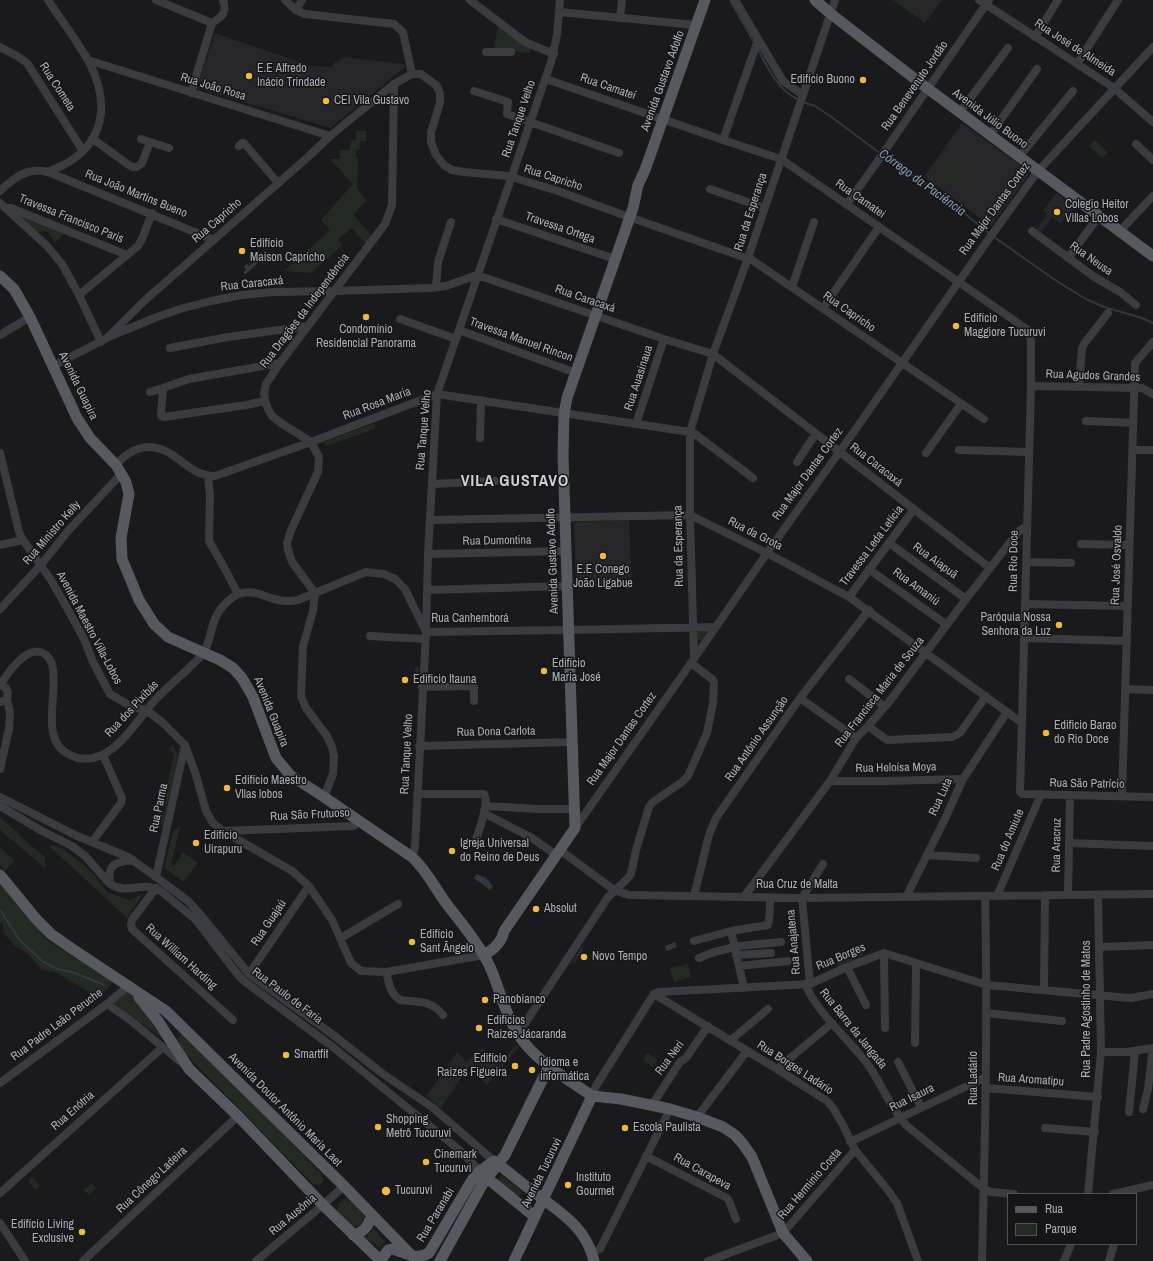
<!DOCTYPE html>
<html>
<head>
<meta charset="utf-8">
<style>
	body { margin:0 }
	#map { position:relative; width:1153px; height:1261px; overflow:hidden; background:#1a1a1c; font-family:"Archivo Narrow",sans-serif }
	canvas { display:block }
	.legend { position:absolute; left:1007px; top:1193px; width:130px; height:52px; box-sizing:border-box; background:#151517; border:1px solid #525359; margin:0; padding:5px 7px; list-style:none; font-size:12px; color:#adb1bb }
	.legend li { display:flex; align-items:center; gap:8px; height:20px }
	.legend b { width:20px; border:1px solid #525359 }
</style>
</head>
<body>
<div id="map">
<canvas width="1153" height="1261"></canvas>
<ul class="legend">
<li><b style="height:5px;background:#575960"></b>Rua</li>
<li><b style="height:11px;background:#222a23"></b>Parque</li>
</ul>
</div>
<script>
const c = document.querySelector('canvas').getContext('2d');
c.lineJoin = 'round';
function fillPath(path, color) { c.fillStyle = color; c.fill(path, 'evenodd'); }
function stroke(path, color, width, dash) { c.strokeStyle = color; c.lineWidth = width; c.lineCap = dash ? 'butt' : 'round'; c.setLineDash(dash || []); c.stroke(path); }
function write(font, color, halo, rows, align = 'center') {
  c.font = font + ' "Archivo Narrow",sans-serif'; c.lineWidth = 3; c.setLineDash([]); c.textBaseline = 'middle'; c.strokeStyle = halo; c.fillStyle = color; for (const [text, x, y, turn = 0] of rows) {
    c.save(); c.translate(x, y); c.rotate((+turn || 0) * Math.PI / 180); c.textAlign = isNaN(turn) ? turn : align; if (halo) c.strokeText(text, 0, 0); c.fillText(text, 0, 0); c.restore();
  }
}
fillPath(new Path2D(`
	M893,0H942L925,23Z
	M215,33L311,66L332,67L334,63L344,57L404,64L405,67L330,128L197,88Z
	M962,123L1028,171V175L991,226L924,177Z
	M1056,193L1074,207L1061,224L1052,217L1041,232L1037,229L1047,214L1043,211Z
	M629,520L632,586L576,587L574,525L575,522Z
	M516,1045L518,1048L487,1085L469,1066L441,1108L426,1096L457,1052L466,1062L483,1048L499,1065Z`), '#262629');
fillPath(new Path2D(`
	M902,0H918L910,11L899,3Z
	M498,26L531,48L530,53L518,52L494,47Z
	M356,131H366V141H360L359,150H356V158H358L357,188L367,201L361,205L354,215L372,236L366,244L352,228L338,239L343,245L311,273L284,271L330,230L321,220L353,184L330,159H340V150H350V141L356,140Z
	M1095,140L1108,152L1102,158L1089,146Z
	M945,159L967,176L958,189L936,172Z
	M11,209L65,233L55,243L48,232L42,231L38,233Z
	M261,252L268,260L263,265L255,257Z
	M375,423V429L326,446L324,442Z
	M596,522V532H580L579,523Z
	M697,630L707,631L702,641L698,640Z
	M415,667H419V683L414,679Z
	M172,745L178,755L163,825L159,824L162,811L165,812V807L163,806L174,754L170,749Z
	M0,817L17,832L21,837L45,857V868L0,830Z
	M180,827L171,865L174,866L183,852L198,863L183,882L169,871L164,869L173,831Z
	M55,845L63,849L83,864L96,877L107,892L129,900L143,894L127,918L49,846Z
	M0,848L15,860L5,871L0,864Z
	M0,882L46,939L113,982L100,998L55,972L42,970L29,955L21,949L15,947L3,932V923H0Z
	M582,946H583L582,949L583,951L575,963L573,962L571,965L570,964Z
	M863,948V955L837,967V959Z
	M688,964L691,977L674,982L670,968Z
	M127,990L136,997L164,1040L154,1032L115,1005V1001Z
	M181,1035H188L321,1174L323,1179L322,1184L318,1185L313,1184L179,1047C177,1042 177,1039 181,1035Z
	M647,1053L658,1060L653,1067L643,1060Z
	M436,1092L447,1100L441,1108L431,1100Z
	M501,1175L520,1190L522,1194L520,1196L516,1195L497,1181Z
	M32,1177L40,1186L35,1190L28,1181Z
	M92,1183L97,1188L89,1195L84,1190Z
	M346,1198L355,1205L364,1216L362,1224C350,1231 345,1219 337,1210L338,1204Z
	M374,1229L385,1241L380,1248L365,1238Z`), '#222a23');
fillPath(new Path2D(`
	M256,260L258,263L245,275L243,272L246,270L244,267L247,264L249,266Z
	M477,874L486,878L493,886L490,890L474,878Z
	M675,942L677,947L667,951L665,946Z`), '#303840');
stroke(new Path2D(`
	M730,0L755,44
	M758,49C768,69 778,90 799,100
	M803,102L815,106L830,116L881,154
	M884,157C922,180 956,206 990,234
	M994,237L1058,282L1086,299L1104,307L1142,318L1153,323
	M0,910L19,939L42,961L57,969L75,973L104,985`), '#303840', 2);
stroke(new Path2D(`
	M156,0L212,23C223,16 227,13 223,0
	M285,0L296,10L305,14L394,24L403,32L412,74
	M470,0L525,42L554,54
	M735,0L783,81L803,95
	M979,0L1114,88L1153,122
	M296,10L302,0
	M559,12L696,25
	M620,18L622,0
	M1035,37L1058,0
	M0,47L17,56L27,63L83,151
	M486,52H511
	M88,60L330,136
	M1077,64L1118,0
	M546,79L723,140L781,159L1028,330L1031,340V386L1020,792L1022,794L1153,797
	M474,91L508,102L507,114L619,153
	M191,93L212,23
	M960,112L1008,48
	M990,135L1037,69
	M93,139L126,163L132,167H137L142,163L150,142
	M141,139L169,148
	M723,140L758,40
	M1136,144L1153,160
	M239,146L242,143H244L278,183
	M1019,157L1073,91
	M48,172C56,168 65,165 72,160C108,135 107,97 89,62C85,54 80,48 76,41C67,27 57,14 48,0
	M710,189L765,208
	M0,191C15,177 27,167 48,172L214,240
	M0,203L47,246L62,264L79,295L101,342
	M847,204L875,165L989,0
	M5,208H11L127,255
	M496,219L615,259
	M1032,231L1093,276L1120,292L1136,305
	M1119,232L1153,196
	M1068,258L1099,216
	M436,287L438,262L451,222
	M792,287L814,222
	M79,295L138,246L142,239L152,213
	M823,308L879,227
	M400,319L456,339
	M459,330L576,373
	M0,335L30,317
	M111,336L157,317L180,309L211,301L242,295L273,292L334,291L431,288L446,286L477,275L664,339L713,354L990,568
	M170,348L228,337L308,326
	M53,366L107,338L143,302L308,157L330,136L394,84L412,74H421L437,86L440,93V103L431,132V142L436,155L444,165L452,170L464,172L508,176L558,191L629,217L752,260L984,419
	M1031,386L1142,388L1153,394
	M1079,387L1082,348L1084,344L1108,313
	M150,392L163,388
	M265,401L246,405L164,417L161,416V414L163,388L189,379L280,363
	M1086,421L1133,423
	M636,424L664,339
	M480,438L481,400
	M959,450L1029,452
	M1133,450H1153
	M0,453L19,532L23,540L51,580L62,599L84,639L93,662L110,694L132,707L146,710L162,722L185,745L195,772L206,811L213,823L223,831L292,871L309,886L332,920L351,963L361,971L386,972L484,955
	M926,453L961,404
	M797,462L816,433
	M116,465C125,455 134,448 148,447C177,447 186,476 215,476L311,442L437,394L690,432L695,434L753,478
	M208,476L210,495L209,541L226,571L238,594
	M432,484L495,481
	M430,520L690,515L767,553L849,597L1022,723
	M889,543L966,599
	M1081,544L1129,545
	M0,545L23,540
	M428,554L567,551
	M1027,562L1071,563
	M870,570L947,625
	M427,590L567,586
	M849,597L914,509
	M1025,604L1127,606
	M0,609L40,566L68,531L122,473
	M370,636L425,639
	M1025,638L1127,641
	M694,658L690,515V432L713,354L748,258L835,0
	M849,679L885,707
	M0,685L6,688L8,693L7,699L0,702
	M1,685C7,673 27,645 43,653C47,655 50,659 52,664C58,687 46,721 56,742C60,750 70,756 78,758C114,765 135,721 156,699C172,683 189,669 204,653C215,629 209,615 233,597C241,592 250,591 259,594C275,599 281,603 298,600L366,572L384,574L395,579L405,589L426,632L568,630L716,627
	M422,687L473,686L474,687V701
	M1125,689L1153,690
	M800,698L856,738
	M868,726L887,740L952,737L960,733L986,696
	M419,746L573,742
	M0,769L9,729L10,713L7,699
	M830,781H886L963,779
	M417,794H484C490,803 479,829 476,840
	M1122,796L1135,363L1153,342
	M0,797L77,836L128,857L156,877L188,901L200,914L249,974L332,1034L383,1074L432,1107L494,1161
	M324,797L333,774L334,756L332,747L327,736L306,708L301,696L303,646L313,611L315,593L292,562L288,550L287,543L291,530L318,472L319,457L311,442L281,423L272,416L268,409L265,401L264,393L266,384L280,363L385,224L392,205L394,84
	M0,806L42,831L72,846L85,856L110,884C128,896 144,879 162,892L196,920L235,971L244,981L334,1048L463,1153L483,1175
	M485,806L538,809H575
	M484,813L532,838L556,855
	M575,828L691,663L767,553L853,433L988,240L1038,171L1153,47
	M224,831L354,826L358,821
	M92,842L121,803L122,798L103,755
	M1069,843L1153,846
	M560,850L614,890L629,895L802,898L1153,894
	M927,855L976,858
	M412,857L415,847L426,632L428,554L437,394L551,62L557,35L560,0
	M156,877L185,745
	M110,884C107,864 115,862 133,860
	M156,888L132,920L131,925L132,929L233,1020
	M1068,895L1070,795
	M694,896L709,835L716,818L800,698L869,610
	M997,896L1041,794
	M744,897L830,781L856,738L868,726L889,702L966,599L1019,531L1027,526
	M906,897L944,821L963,779L1007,712
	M731,931L744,988
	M341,938L398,904
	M694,941L731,931L768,925C770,916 770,907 770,898
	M1099,947L1153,945
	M884,953L885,1028
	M736,955L771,953
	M699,958L714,952L739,946L781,942
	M739,966L788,961
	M847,967L866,1005
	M386,972C389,982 390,994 400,1000C419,1003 430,999 443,1015
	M249,974L309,886
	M805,984C818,1014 846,1036 866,1062C881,1082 890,1107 906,1125L984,1189L991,1192L1014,1194
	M810,984L802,898L823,864
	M1044,990L1045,895
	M654,994L777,1069L827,1101L833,1108L843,1125L855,1150L887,1189L897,1203L918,1261
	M107,1004L130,1020L182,1063
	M986,1013L1062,1021
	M518,1034L608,897L627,879L631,874L636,850L649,807L653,802L682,782L688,776L707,733L713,703L714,682L712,679L691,663
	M731,1040L768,1009
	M915,1043L916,963
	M1101,1052H1127L1153,1048
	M898,1062L921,1107
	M777,1069L832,1023
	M0,1083L107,1004L128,986
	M986,1088L1098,1097
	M592,1096L596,1086L652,997L654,994L659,992L810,984L847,967L884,953L987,985L1119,997L1131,998L1153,994
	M652,1105L680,1062L686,1058L708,1026
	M1143,1109L1148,1089L1153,1048
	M1129,1112L1135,1051
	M697,1117L747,1051
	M1045,1128L1095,1132
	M850,1142L986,1077
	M646,1156L727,1198L729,1201L736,1219
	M0,1193L163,1047
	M1088,1194L1101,1052L1098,895
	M1113,1194L1153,1185
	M0,1223L25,1261
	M592,1251H596L600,1249L670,1109
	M83,1261L238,1116
	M256,1261L323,1205L344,1186
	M708,1261L783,1233L855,1150
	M982,1261C985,1139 988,1018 985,896
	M1064,1261L1071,1244
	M1109,1261L1114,1244`), '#3b3c41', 8);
stroke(new Path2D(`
	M815,0L831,14L919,82L1153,256
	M0,276L14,289L30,317L77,418L90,438L116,465L126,482L129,494L121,538L122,559L139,600L154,624L168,637L220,660L233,668L242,678L253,697L276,758L290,775L324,797L412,857C426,870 433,884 443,899C460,922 479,943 491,969C500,991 505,1014 518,1034C535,1061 566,1078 592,1096
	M0,875L37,920L51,934L71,948L166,1011L344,1186L417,1261
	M484,955C493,950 502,942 504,931L575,828L563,456L564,414L567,398L633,208L638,185L645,170L705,0
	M139,997L158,1021L189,1069L238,1116L323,1205L381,1261
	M592,1096L621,1099L670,1109L697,1117L723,1127L735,1135L743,1144L752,1157L783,1233L807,1261
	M487,1178L535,1217
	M353,1235C365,1232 368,1226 372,1215
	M381,1260L388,1250L392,1249C406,1252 416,1261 429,1253L472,1180L480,1171L494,1161C508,1171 521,1183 535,1193C561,1213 586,1227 594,1261
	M440,1261L482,1185L505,1155L549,1066
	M514,1261L592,1096`), '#575960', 11);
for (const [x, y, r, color] of [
	[249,76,4,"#ecba42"],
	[863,80,4,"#ecba42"],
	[326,101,4,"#ecba42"],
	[1057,212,4,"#ecba42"],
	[242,251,4,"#ecba42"],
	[366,317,4,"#ecba42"],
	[956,326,4,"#ecba42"],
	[603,556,4,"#ecba42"],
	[1059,625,4,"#ecba42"],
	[544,671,4,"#ecba42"],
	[405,680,4,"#ecba42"],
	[1046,733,4,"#ecba42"],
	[227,788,4,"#ecba42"],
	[196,843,4,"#ecba42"],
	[452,851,4,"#ecba42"],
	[536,909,4,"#ecba42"],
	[412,942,4,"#ecba42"],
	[584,957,4,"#ecba42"],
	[485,1000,4,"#ecba42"],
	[479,1028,4,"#ecba42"],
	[286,1055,4,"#ecba42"],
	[515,1066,4,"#ecba42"],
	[532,1070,4,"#ecba42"],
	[378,1127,4,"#ecba42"],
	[625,1128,4,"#ecba42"],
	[426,1162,4,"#ecba42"],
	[568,1185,4,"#ecba42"],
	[386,1191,5,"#ecba42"],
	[82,1232,4,"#ecba42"]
]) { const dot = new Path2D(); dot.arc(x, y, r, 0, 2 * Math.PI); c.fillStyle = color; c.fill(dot); stroke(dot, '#151517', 1.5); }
write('12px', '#adb1bb', '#151517', [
	["Rua José de Almeida",1075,48,33],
	["Avenida Gustavo Adolfo",663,81,-70],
	["Rua Benevenuto Jordão",915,86,-55],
	["Rua Cometa",57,87,57],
	["Rua João Rosa",213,87,17],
	["Rua Camateí",608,87,19],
	["Rua Tanque Velho",519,119,-71],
	["Avenida Júlio Buono",990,119,37],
	["Rua Capricho",553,178,18],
	["Rua João Martins Bueno",136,194,22],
	["Rua Camatei",860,199,35],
	["Rua Major Dantas Cortez",995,209,-54],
	["Rua da Esperança",751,212,-72],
	["Travessa Francisco Paris",71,219,22],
	["Rua Capricho",217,221,-41],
	["Travessa Ortega",560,228,19],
	["Rua Neusa",1091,259,35],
	["Rua Caracaxá",252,284,-6],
	["Rua Caracaxá",585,299,19],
	["Rua Dragões da Independência",305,311,-53],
	["Rua Capricho",849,312,35],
	["Travessa Manuel Rincon",521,340,20],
	["Rua Agudos Grandes",1093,376,2],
	["Rua Auasinaua",639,378,-72],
	["Avenida Guapira",78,386,64],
	["Rua Rosa Maria",377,404,-21],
	["Rua Tanque Velho",424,430,-85],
	["Rua Caracaxá",876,465,38],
	["Rua Major Dantas Cortez",808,474,-54],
	["Rua Ministro Kelly",52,533,-49],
	["Rua da Grota",755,534,27],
	["Rua Dumontina",497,541,-1],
	["Rua da Esperança",679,546,-91],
	["Travessa Leda Letícia",872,546,-53],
	["Avenida Gustavo Adolfo",553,561,-92],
	["Rua Aiapuã",935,561,36],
	["Rua Rio Doce",1014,561,-89],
	["Rua José Osvaldo",1117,565,-88],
	["Rua Amaniú",916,587,36],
	["Rua Canhemborá",470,619],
	["Avenida Maestro Villa-Lobos",89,628,62],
	["Rua Francisca Maria de Souza",880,692,-52],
	["Rua dos Pixibás",132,709,-47],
	["Avenida Guapira",271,712,68],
	["Rua Dona Carlota",496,732,-1],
	["Rua Major Dantas Cortez",622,739,-55],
	["Rua Antônio Assunção",757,739,-55],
	["Rua Tanque Velho",407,754,-87],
	["Rua Heloísa Moya",896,768,-1],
	["Rua São Patrício",1087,784,1],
	["Rua Luta",941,797,-65],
	["Rua Parma",159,808,-78],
	["Rua São Frutuoso",310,815,-3],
	["Rua do Amiute",1008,840,-67],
	["Rua Aracruz",1057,845,-89],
	["Rua Cruz de Malta",797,885],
	["Rua Guajaú",269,923,-56],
	["Rua Anajatena",794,942,-95],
	["Rua William Harding",181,957,42],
	["Rua Borges",841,957,-23],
	["Rua Paulo de Faria",287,996,37],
	["Rua Padre Agostinho de Matos",1087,1009,-90],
	["Rua Padre Leão Peruche",57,1025,-37],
	["Rua Barra da Jangada",853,1029,51],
	["Rua Neri",670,1058,-53],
	["Rua Borges Ladário",795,1068,33],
	["Rua Ladário",974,1078,-90],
	["Rua Aromatipu",1031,1080,4],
	["Rua Isaura",912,1098,-26],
	["Avenida Doutor Antônio Maria Laet",285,1110,45],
	["Rua Enótria",73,1111,-41],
	["Rua Carapeva",702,1172,29],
	["Avenida Tucuruvi",542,1173,-64],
	["Rua Cônego Ladeira",152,1180,-43],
	["Rua Herminio Costa",810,1184,-49],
	["Rua Ausônia",293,1215,-40],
	["Rua Paranabi",436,1215,-59]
]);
write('12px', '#adb1bb', '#151517', [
	["E.E Alfredo",257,69],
	["Inácio Trindade",257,83],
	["Edifício Buono",855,80,"right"],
	["CEI Vila Gustavo",334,101],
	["Colegio Heitor",1065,205],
	["Villas Lobos",1065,219],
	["Edifício",250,244],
	["Maison Capricho",250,258],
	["Edifício",964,319],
	["Maggiore Tucuruvi",964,333],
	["Condomínio",366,330,"center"],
	["Residencial Panorama",366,344,"center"],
	["E.E Conego",603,570,"center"],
	["João Ligabue",603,584,"center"],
	["Paróquia Nossa",1051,618,"right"],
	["Senhora da Luz",1051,632,"right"],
	["Edifício",552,664],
	["Maria José",552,678],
	["Edificio Itauna",413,680],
	["Edificio Barao",1054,726],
	["do Rio Doce",1054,740],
	["Edifício Maestro",235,781],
	["Vllas lobos",235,795],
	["Edifício",204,836],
	["Uirapuru",204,850],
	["Igreja Universal",460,844],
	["do Reino de Deus",460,858],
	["Absolut",544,909],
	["Edifício",420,935],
	["Sant Ãngelo",420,949],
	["Novo Tempo",592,957],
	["Panobianco",493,1000],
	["Edifícios",487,1021],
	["Raizes Jácaranda",487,1035],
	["Smartfit",294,1055],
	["Edifício",507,1059,"right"],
	["Raizes Figueira",507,1073,"right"],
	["Idioma e",540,1063],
	["informática",540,1077],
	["Shopping",386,1120],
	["Metrô Tucuruvi",386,1134],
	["Escola Paulista",633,1128],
	["Cinemark",434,1155],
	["Tucuruvi",434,1169],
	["Instituto",576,1178],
	["Gourmet",576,1192],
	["Tucuruvi",395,1191],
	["Edifício Living",74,1225,"right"],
	["Exclusive",74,1239,"right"]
], 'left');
write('italic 13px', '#869db4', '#151517', [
	["Córrego da Paciência",922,183,36]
]);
c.letterSpacing = '1px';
write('bold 16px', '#ced0d7', '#151517', [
	["VILA GUSTAVO",515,482]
]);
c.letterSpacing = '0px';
</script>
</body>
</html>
